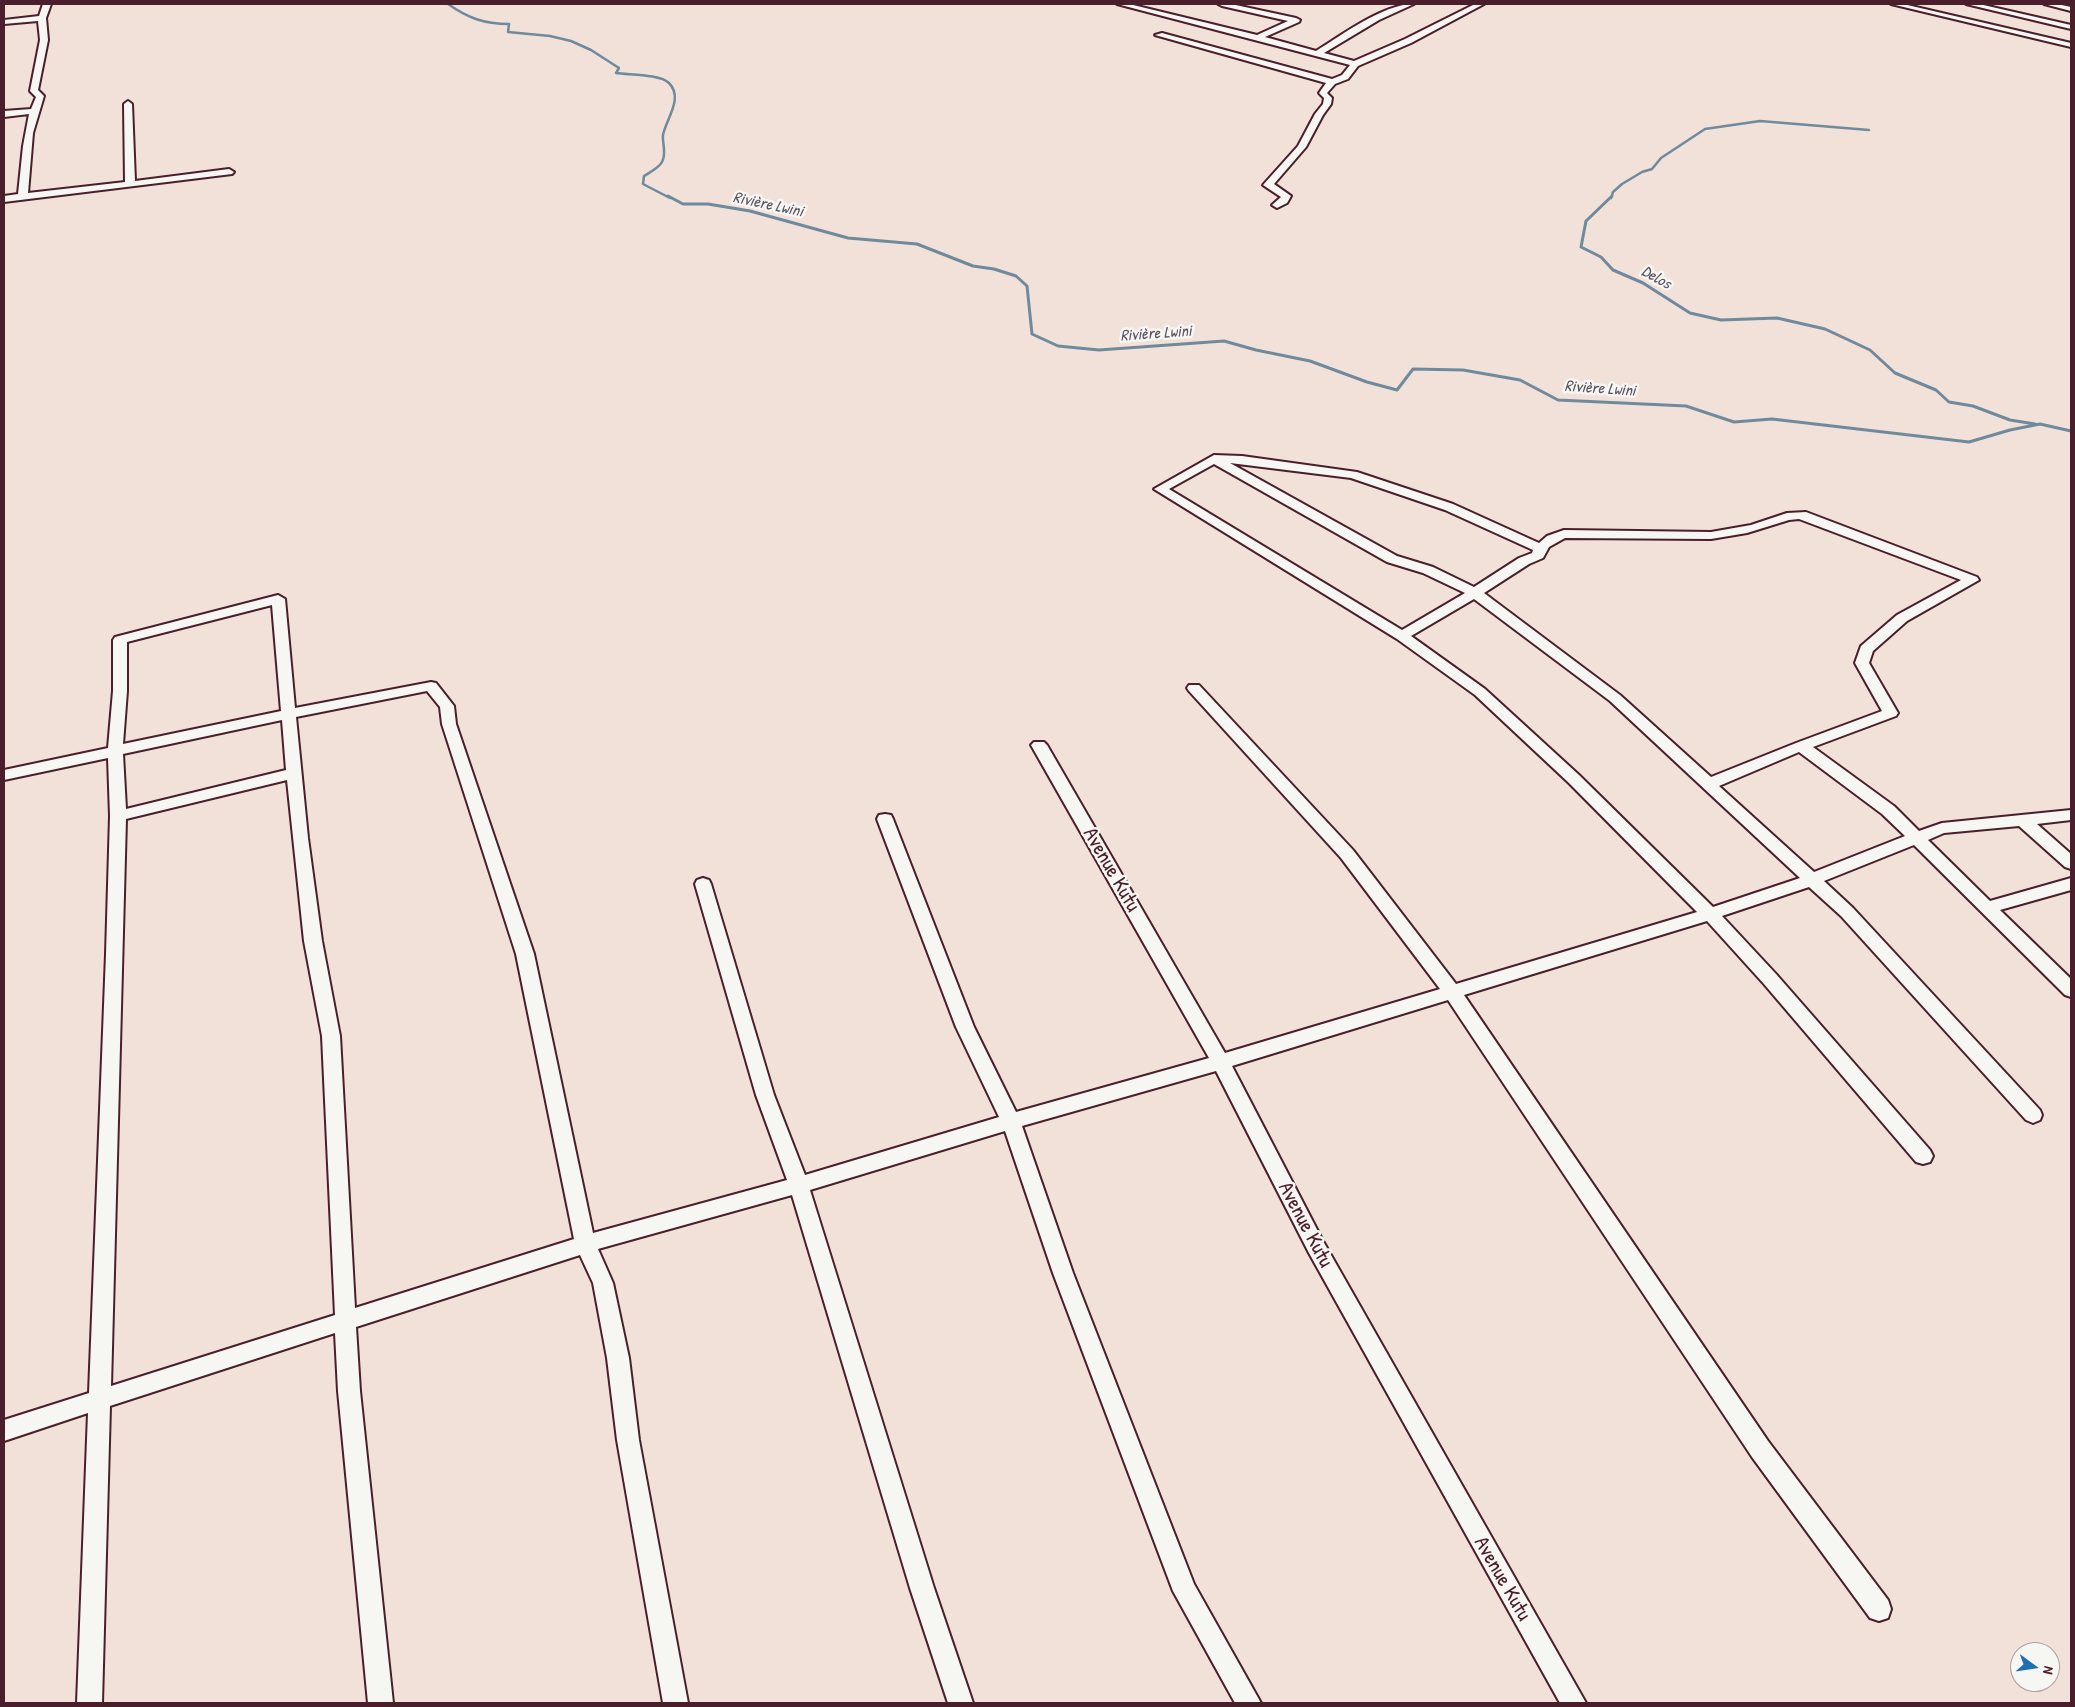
<!DOCTYPE html>
<html>
<head>
<meta charset="utf-8">
<style>
	body { margin:0 }
	#map { position:relative; width:2075px; height:1707px; overflow:hidden; background:#f2e1d8; font-family:"Patrick Hand",sans-serif }
	canvas { display:block }
	.frame { position:absolute; inset:0; border:5px solid #4a1f2b; pointer-events:none }
	.north { position:absolute; left:2010px; top:1642px; width:50px; height:50px; box-sizing:border-box; background:#f6f6f2; border:1px solid #b1a0a2; border-radius:50%; rotate:104deg; font-size:14px; font-weight:700; line-height:20px; text-align:center; color:#4a1f2b }
	.north::after { content:''; display:block; margin:auto; width:18px; height:22px; background:#1f6fb2; clip-path:polygon(50% 0,100% 100%,50% 72%,0 100%) }
</style>
</head>
<body>
<div id="map">
<canvas width="2075" height="1707"></canvas>
<div class="frame"></div>
<div class="north">N</div>
</div>
<script>
const c = document.querySelector('canvas').getContext('2d');
c.lineJoin = 'round';
function stroke(path, color, width, dash) { c.strokeStyle = color; c.lineWidth = width; c.lineCap = dash ? 'butt' : 'round'; c.setLineDash(dash || []); c.stroke(path); }
function fillPath(path, color) { c.fillStyle = color; c.fill(path, 'evenodd'); }
function write(font, color, halo, rows, align = 'center') {
  c.font = font + ' "Patrick Hand",sans-serif'; c.lineWidth = 5; c.setLineDash([]); c.textBaseline = 'middle'; c.strokeStyle = halo; c.fillStyle = color; for (const [text, x, y, turn = 0] of rows) {
    c.save(); c.translate(x, y); c.rotate((+turn || 0) * Math.PI / 180); c.textAlign = isNaN(turn) ? turn : align; if (halo) c.strokeText(text, 0, 0); c.fillText(text, 0, 0); c.restore();
  }
}
stroke(new Path2D(`
	M448,4C468,18 484,24 509,24L508,32L550,36L571,41L591,50L619,68L616,73C629,75 660,74 669,83C684,98 666,119 663,135C662,143 667,153 662,162C659,168 650,172 644,176L643,184L670,198
	M1611,198L1613,192L1622,184L1642,172L1652,169L1661,158L1705,129L1760,121L1869,130`), '#6f8a9d', 2.5);
stroke(new Path2D(`
	M668,196L683,204H708L750,211L848,238L917,244L973,266L994,269L1016,276L1027,286L1032,334L1058,346L1099,350L1224,341L1256,350L1310,361L1367,382L1397,390L1413,369L1463,370L1520,380L1558,400L1686,406L1734,422L1772,419L1969,442L2010,430L2040,424L2071,431
	M1612,196L1586,221L1581,247L1601,257L1613,270L1643,283L1690,313L1721,320L1777,318L1825,329L1870,350L1895,373L1936,390L1949,402L1973,406L2010,420L2035,424`), '#6f8a9d', 3);
const street = new Path2D(`
	M43,4H51L46,18L48,40L38,90L44,96L33,133L28,193L125,182L124,104L128,101L132,104L135,181L229,169L234,172L232,174L4,202V196L18,194L23,146L29,114L4,117V111L31,109L36,97L30,91L40,40L38,21L4,24V20L39,16Z
	M1117,4H1129L1257,35L1288,21L1222,6L1218,4H1231L1296,18L1300,20L1299,22L1265,37L1316,51C1342,35 1383,4 1414,4L1379,20L1324,53L1354,61L1405,39L1475,4H1484L1411,43L1358,66L1348,79L1335,84L1327,93L1332,98L1331,104L1323,115L1306,147L1274,184L1291,196L1287,203L1277,208L1272,205L1281,197L1263,185L1298,146L1315,114L1323,104L1324,98L1319,93L1326,83L1155,35L1162,33L1332,79L1342,75L1350,65Z
	M1891,4H1903L2071,43V47Z
	M1966,4H1979L2071,25V29Z
	M2044,4H2057L2071,7V11Z
	M1214,455L1242,456L1357,472L1453,504L1539,543L1547,536L1564,530L1711,532L1751,525L1787,513L1806,512L1977,577L1979,580L1907,621L1873,651L1869,663L1898,713L1896,716L1813,747L1894,806L1919,831L1942,823L2071,810V820L2037,824L2071,854V869L2065,867L2019,826L1944,833L1928,840L1990,901L2071,878V890L2000,910L2071,979V997L2065,995L1914,845L1824,881L1853,908L2040,1110L2042,1115L2040,1120L2033,1123L2026,1120L1841,916L1809,887L1722,916L1776,974L1930,1150L1933,1156L1930,1162L1923,1164L1916,1162L1764,984L1707,921L1464,995L1768,1441L1888,1600L1891,1609L1888,1618L1879,1621L1870,1618L1752,1457L1448,1000L1232,1066L1323,1241L1586,1703H1560L1309,1253L1216,1071L1022,1126L1073,1273L1194,1584L1261,1703H1235L1173,1591L1053,1273L1005,1131L810,1190L934,1588L973,1703H948L910,1588L792,1195L598,1249L613,1283L629,1358L639,1440L688,1703H663L617,1440L607,1358L593,1283L580,1255L356,1327L360,1391L393,1703H368L338,1391L335,1333L110,1406L102,1703H77L88,1413L4,1441V1420L89,1393L106,954L110,816L108,758L4,780V770L108,748L113,691V640L115,637L278,595L285,599L295,708L431,682L436,683L454,706L456,724L534,954L593,1233L787,1180L756,1095L695,884L697,880L703,878L709,880L711,884L774,1095L805,1175L999,1117L956,1027L877,819L879,815L885,814L891,815L893,819L974,1027L1016,1112L1209,1058L1031,745L1034,742H1044L1047,745L1225,1053L1440,989L1341,858L1189,691L1187,688L1189,685H1199L1353,850L1456,984L1697,912L1569,783L1475,695L1397,639L1154,489ZM1230,463L1351,478L1445,510L1533,550L1532,553L1519,558L1474,587L1433,567L1397,556ZM1214,464L1387,562L1423,573L1465,593L1402,630L1169,489ZM1799,519L1961,580L1897,615L1861,646L1855,663L1882,711L1796,743L1711,777L1620,695L1484,593L1529,564L1543,558L1549,547L1565,538L1711,539L1747,533L1789,520ZM1474,599L1610,701L1800,878L1713,907L1579,775L1485,689L1411,636ZM272,605L281,711L123,744L127,691V642ZM427,691L440,707L442,724L516,954L574,1239L355,1308L340,1036L322,941L308,838L296,717ZM282,720L286,770L126,809L123,754ZM1799,752L1882,814L1905,836L1814,872L1719,786ZM287,780L304,941L322,1036L335,1315L111,1386L126,819Z`);
stroke(street, '#4a1f2b', 4);
fillPath(street, '#f6f6f2');
write('italic 16px', '#5d5464', '#f6f6f2', [
	["Rivière Lwini",768,205,12],
	["Delos",1656,278,30],
	["Rivière Lwini",1156,334,-4],
	["Rivière Lwini",1600,389,4]
]);
write('21px', '#4a1f2b', '#f6f6f2', [
	["Avenue Kutu",1111,870,60],
	["Avenue Kutu",1305,1225,62],
	["Avenue Kutu",1502,1579,60]
]);
</script>
</body>
</html>
